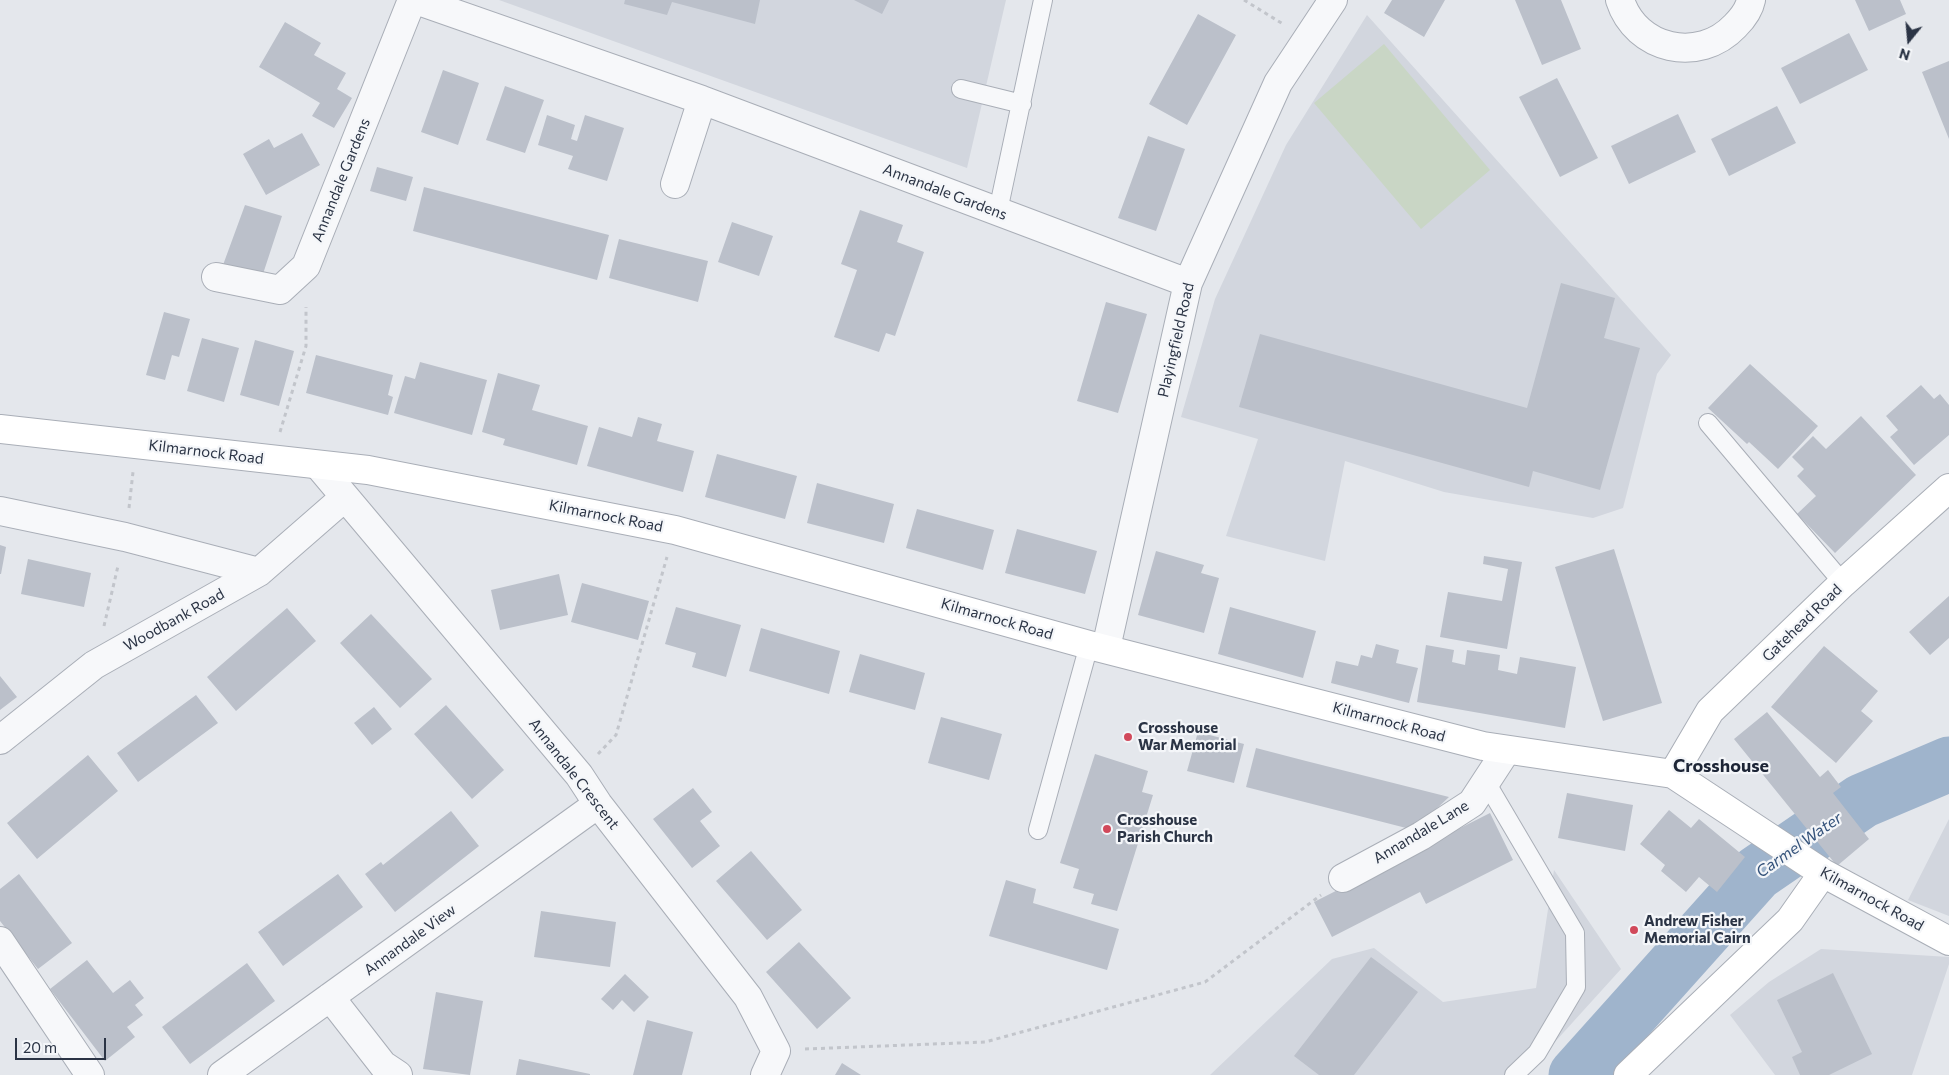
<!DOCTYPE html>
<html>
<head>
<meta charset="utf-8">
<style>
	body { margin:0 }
	#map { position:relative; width:1949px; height:1075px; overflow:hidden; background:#e4e7ec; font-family:Commissioner,sans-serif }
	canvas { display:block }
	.north { position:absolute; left:1884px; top:15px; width:50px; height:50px; -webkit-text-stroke:4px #f4f6f9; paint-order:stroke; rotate:197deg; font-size:14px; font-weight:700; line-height:20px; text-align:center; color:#2b3445 }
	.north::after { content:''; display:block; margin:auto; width:18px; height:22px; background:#2b3445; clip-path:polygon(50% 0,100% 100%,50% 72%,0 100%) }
	.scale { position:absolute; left:15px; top:1038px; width:91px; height:22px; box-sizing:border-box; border:2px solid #2b3445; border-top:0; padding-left:6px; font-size:15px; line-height:18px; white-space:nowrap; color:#2b3445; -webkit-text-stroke:4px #f4f6f9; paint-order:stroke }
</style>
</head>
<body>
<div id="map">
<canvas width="1949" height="1075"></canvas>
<div class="north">N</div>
<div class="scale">20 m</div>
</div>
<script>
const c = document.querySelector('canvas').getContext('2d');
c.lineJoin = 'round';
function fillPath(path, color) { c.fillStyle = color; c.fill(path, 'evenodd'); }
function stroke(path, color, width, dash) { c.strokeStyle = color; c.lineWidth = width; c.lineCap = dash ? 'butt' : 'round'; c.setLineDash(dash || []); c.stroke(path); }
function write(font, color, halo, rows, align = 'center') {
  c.font = font + ' Commissioner,sans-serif'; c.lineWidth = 4.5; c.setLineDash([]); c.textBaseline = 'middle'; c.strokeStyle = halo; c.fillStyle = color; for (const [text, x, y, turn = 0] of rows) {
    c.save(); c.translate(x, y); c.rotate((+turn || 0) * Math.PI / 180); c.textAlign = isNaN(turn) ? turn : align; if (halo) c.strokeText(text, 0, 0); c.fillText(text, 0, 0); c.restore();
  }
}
fillPath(new Path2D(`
	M499,0H1006L967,168Z
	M1367,15L1671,355L1657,374L1623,508L1593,518L1444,492L1345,461L1325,561L1226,536L1258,439L1181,417L1215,299L1286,145Z
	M1949,819V916L1908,900Z
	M1554,870L1621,969L1525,1075H1210L1332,959L1374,948L1443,1002L1536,988Z
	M1821,949L1949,957V964L1912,1075H1775L1730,1015L1769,982Z`), '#d2d6de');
fillPath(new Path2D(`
	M1384,44L1490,170L1421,229L1314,103Z`), '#c9d6c5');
stroke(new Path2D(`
	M1576,1075L1757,873L1862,801L1949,764`), '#9fb4cc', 55);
fillPath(new Path2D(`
	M625,0H760L755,24L672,2L667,15L624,4Z
	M854,0H889L882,14Z
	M1392,0H1445L1424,37L1384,13Z
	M1515,0H1561L1581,49L1542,65Z
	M1855,0H1900L1906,14L1869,31Z
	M1198,14L1236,35L1187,125L1149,104Z
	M285,22L321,43L314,55L346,73L337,89L352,98L334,128L312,116L320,103L259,67Z
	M1849,33L1868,70L1800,104L1781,68Z
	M1949,61V139L1922,72Z
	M443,70L479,83L458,145L421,132Z
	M1557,78L1598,158L1560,177L1519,97Z
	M505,86L544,100L525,153L486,140Z
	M1777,106L1796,143L1729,176L1711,139Z
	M1678,114L1696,152L1629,184L1611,146Z
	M547,115L575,125L571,139L577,141L585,115L624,128L607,181L568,169L573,156L538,145Z
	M302,133L320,165L266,195L243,154L269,139L274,148Z
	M1148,136L1185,149L1156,231L1118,218Z
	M377,167L413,177L406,201L370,191Z
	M424,187L609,235L597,280L413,231Z
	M245,205L282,216L262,277L223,265Z
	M860,210L903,225L897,242L924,252L895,336L886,333L879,352L834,337L857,270L841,264Z
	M732,222L773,236L759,276L718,262Z
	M619,239L708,261L698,302L609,278Z
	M1561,283L1615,298L1604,338L1640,348L1600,490L1533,471L1529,487L1239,407L1260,334L1527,408Z
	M1106,302L1147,314L1118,413L1077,401Z
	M164,312L190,319L179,357L172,355L165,380L146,375Z
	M202,338L239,348L224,402L187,391Z
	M255,340L294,351L279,406L240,395Z
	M316,355L393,375L388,395L393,397L388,415L306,393Z
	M420,362L487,380L472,435L394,413L405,376L415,379Z
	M1750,364L1818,426L1778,469L1749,442L1747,444L1708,408Z
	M498,373L540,385L532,410L588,426L577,465L503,445L505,439L482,432Z
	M1921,385L1934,399L1940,394L1949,405V435L1914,465L1890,437L1898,430L1886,416Z
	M1861,416L1916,475L1835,553L1797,514L1816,496L1797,476L1804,469L1792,457L1813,436L1826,449Z
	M638,417L662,424L657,441L694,451L683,492L587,466L599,427L632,437Z
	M717,454L797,476L785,519L705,497Z
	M817,483L894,504L884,543L807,523Z
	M917,509L994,530L983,570L906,548Z
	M1017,529L1097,551L1085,594L1005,573Z
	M0,545L6,547L1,574H0Z
	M1614,549L1662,703L1603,721L1555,567Z
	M1156,551L1204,565L1201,573L1219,578L1204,633L1138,615Z
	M1484,556L1522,562L1507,649L1440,637L1448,592L1502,601L1508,569L1483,564Z
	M28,559L91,573L84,607L21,594Z
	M559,574L568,615L500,630L491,590Z
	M582,583L649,601L638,640L571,622Z
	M1949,596V638L1930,655L1909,632Z
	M676,607L741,625L726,677L692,667L696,653L665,644Z
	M1230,607L1316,631L1303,678L1218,654Z
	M287,608L316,641L236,711L207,677Z
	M371,614L432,679L400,708L340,643Z
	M761,628L840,651L829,694L749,671Z
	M1376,644L1399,650L1396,663L1418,668L1409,703L1331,683L1336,661L1358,666L1361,655L1372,658Z
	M1426,645L1454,650L1452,662L1465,665L1467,650L1500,655L1498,670L1517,674L1520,657L1576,667L1565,728L1417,702Z
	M1824,646L1878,691L1861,711L1873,721L1836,763L1771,707Z
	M860,654L925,673L915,710L849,692Z
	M0,676L17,697L0,710Z
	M196,695L218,723L138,782L117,753Z
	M446,705L504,770L472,799L414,734Z
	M374,707L392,729L372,745L354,723Z
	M1767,712L1820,777L1828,770L1841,787L1833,793L1869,839L1837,866L1734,739Z
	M941,717L1002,734L989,780L928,763Z
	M1198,732L1244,744L1234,783L1187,771Z
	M1256,748L1306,761L1449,797L1414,830L1246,787Z
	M1095,754L1148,771L1142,792L1153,795L1117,911L1091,904L1094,894L1073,888L1079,869L1060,863Z
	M88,755L118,791L37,859L7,823Z
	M693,788L712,812L700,821L720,846L692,868L653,819Z
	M1567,793L1633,805L1625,851L1558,838Z
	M1669,810L1691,828L1699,819L1745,857L1717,892L1699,877L1686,892L1661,871L1665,865L1640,844Z
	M451,811L479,846L395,912L365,874L381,862L383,865Z
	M1490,813L1513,860L1426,904L1420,892L1332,937L1314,902Z
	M751,851L802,910L767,940L716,881Z
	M19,874L72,943L38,969L0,921V889Z
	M338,874L363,907L283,966L258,932Z
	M1006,880L1036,889L1033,903L1119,929L1107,970L989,936Z
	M541,911L616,922L610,967L534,957Z
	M799,942L851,998L817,1029L766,972Z
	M1371,957L1418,992L1354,1075H1319L1294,1056Z
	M87,960L113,993L130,980L144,998L135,1005L143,1015L127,1027L135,1037L105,1061L50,989Z
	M247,963L275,1001L190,1064L162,1027Z
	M1833,973L1872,1054L1829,1075H1800L1792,1057L1802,1052L1777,1000Z
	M625,974L649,997L634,1012L622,1000L613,1010L601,999Z
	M436,992L483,1001L470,1075L423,1069Z
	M647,1020L693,1032L682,1075H633Z
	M519,1059L590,1074V1075H516Z
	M842,1063L861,1075H835Z`), '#bbc0ca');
const service = new Path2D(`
	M961,89L1022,104
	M998,211L1043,0
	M1708,423L1843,583
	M1486,782L1575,933L1576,987L1537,1053L1514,1075
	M1038,830L1089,645`);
const minor = new Path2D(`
	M416,0L702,100L1188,283
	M1620,0C1636,50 1699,64 1735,26C1742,19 1749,10 1751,0
	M675,184L702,100
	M216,277L280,290L306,266L412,0
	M319,466L579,775L598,804L748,997L776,1051L765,1075
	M0,511L125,537L259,572
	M1106,648L1188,283L1278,83L1333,0
	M0,740L94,665L259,572L345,497
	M1343,878L1421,836L1472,803L1506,751
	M0,941L90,1075
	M330,997L383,1065L398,1075
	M222,1075L598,804`);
const secondary = new Path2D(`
	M0,429L368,470L675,530L1089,645L1483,746L1673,774L1823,873L1949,941
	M1673,774L1710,711L1843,583L1949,488
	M1628,1075L1790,920L1823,873`);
stroke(service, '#a9aeb7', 20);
stroke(minor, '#a9aeb7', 30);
stroke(secondary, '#a9aeb7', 30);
stroke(new Path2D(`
	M1244,0L1283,24
	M280,432L306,346V307
	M129,508L133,472
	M104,626L118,566
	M598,754L616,735L667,557
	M805,1049L985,1042L1205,982L1321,895`), '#c2c5cb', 3, [4, 4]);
stroke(service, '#f7f8fa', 18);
stroke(minor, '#f7f8fa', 28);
stroke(secondary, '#fff', 28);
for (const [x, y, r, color] of [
	[1128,737,5,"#d1495b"],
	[1107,829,5,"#d1495b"],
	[1634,930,5,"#d1495b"]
]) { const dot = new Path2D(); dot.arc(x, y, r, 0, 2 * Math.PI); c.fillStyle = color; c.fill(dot); stroke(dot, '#f4f6f9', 2); }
write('15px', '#2b3445', '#f4f6f9', [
	["Annandale Gardens",341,180,-68],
	["Annandale Gardens",945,192,21],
	["Playingfield Road",1176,340,-77],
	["Kilmarnock Road",206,452,7],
	["Kilmarnock Road",606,516,11],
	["Kilmarnock Road",997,619,16],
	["Woodbank Road",174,620,-29],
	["Gatehead Road",1802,623,-44],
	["Kilmarnock Road",1389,722,15],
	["Annandale Crescent",574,774,52],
	["Annandale Lane",1421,832,-31],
	["Kilmarnock Road",1872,899,29],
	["Annandale View",410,940,-36]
]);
write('bold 15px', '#2b3445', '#f4f6f9', [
	["Crosshouse",1138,728],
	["War Memorial",1138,745],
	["Crosshouse",1117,820],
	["Parish Church",1117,837],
	["Andrew Fisher",1644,921],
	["Memorial Cairn",1644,938]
], 'left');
write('italic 16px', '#34527a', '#f4f6f9', [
	["Carmel Water",1799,845,-35]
]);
write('bold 18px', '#1d2536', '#f4f6f9', [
	["Crosshouse",1721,766]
]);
</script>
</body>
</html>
